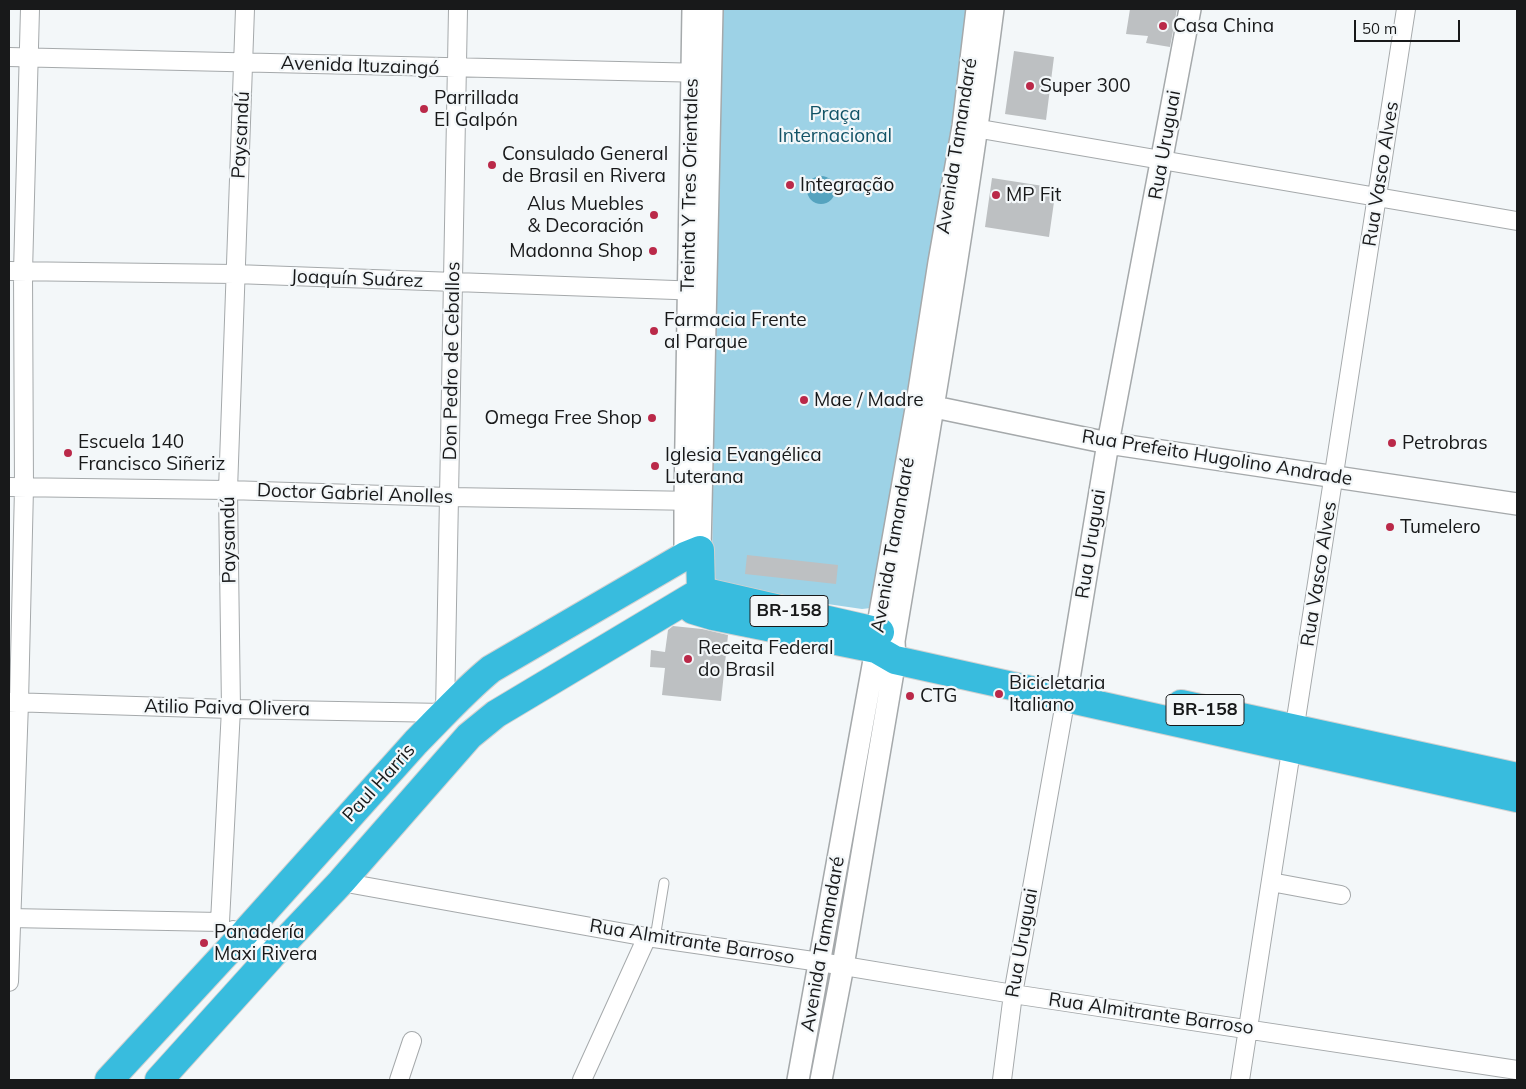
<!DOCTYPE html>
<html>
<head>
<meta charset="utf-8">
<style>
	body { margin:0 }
	#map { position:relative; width:1526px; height:1089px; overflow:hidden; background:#f3f7f9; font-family:Mulish,sans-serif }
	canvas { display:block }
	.frame { position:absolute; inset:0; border:10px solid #18191a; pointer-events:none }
	.scale { position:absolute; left:1354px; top:20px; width:106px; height:22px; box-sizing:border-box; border:2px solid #18191a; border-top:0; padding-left:6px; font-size:15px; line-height:18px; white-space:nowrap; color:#18191a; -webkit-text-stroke:4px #f3f7f9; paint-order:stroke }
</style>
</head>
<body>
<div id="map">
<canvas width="1526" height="1089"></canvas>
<div class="frame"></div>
<div class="scale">50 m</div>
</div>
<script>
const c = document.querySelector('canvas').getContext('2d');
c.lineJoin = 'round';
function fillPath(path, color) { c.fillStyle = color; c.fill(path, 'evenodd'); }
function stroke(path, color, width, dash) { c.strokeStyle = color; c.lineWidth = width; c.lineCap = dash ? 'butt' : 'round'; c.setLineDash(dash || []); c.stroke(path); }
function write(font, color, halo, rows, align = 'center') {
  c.font = font + ' Mulish,sans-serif'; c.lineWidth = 4.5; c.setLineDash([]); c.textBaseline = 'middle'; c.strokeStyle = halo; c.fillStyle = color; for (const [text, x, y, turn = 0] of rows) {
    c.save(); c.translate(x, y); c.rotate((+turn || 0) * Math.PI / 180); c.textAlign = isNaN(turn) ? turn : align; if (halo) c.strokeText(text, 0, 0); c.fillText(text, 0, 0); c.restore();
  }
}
fillPath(new Path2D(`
	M720,9H970L875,600L871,608L862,609L724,589L714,577L712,564Z`), '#9dd2e6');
fillPath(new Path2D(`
	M807 190a14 14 0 1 1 28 0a14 14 0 1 1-28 0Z`), '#55a3bf');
fillPath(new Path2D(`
	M1130,9H1177L1170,47L1146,43L1148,36L1126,34Z
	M1014,51L1054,57L1046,120L1005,114Z
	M992,178L1056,188L1049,237L985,227Z
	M747,555L838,565L836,584L745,574Z
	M673,626L702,629L728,635L721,701L662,695L665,668L650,667L651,650L665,652L668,630Z`), '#bdc0c2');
const service = new Path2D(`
	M655,938L664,883`);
const minor = new Path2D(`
	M9,57L706,73
	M963,126L1517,221
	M9,271L235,274L702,291
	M9,487L228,490L449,497L698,501
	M9,702L231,709L445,713
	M445,713L458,9
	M341,882L647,937L820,962L1013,994L1517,1070
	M1271,882L1341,895
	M9,918L220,922
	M220,922L231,709L228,490L245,9
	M233,930L271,956
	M9,982L19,703L24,488L23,272L30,9
	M399,1080L412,1041
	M582,1080L647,937
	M1002,1080L1013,994L1066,697
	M1240,1080L1406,9`);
const tertiary = new Path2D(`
	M920,404L1108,443L1517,504
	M700,550L712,9
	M685,556V501L693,9
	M1066,697L1108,443L1190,9
	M798,1080L876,649L877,630L917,403L939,262L963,126L977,9
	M821,1080L843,966L895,660L894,641C929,430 966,220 993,9`);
const trunk = new Path2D(`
	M701,591L880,632
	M684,602L693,610L713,616L876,649L895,660L1517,798
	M1181,704L1517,777
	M109,1080L242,936L416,742C441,717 464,691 491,669L685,556L700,550L701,591
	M159,1080L271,956L341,882L469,736L496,714L700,592`);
stroke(service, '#a5a9ab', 11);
stroke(minor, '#a5a9ab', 20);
stroke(tertiary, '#a5a9ab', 24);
stroke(trunk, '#d1d1d1', 30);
stroke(service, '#fff', 9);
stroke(minor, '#fff', 18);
stroke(tertiary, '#fff', 21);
stroke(trunk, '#38bcde', 28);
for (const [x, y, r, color] of [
	[1163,26,5,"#ba2949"],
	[1030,86,5,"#ba2949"],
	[424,109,5,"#ba2949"],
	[492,165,5,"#ba2949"],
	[790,185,5,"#ba2949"],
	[996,195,5,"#ba2949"],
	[654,215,5,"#ba2949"],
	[653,251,5,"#ba2949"],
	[654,331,5,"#ba2949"],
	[804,400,5,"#ba2949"],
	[652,418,5,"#ba2949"],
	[1392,443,5,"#ba2949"],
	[68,453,5,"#ba2949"],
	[655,466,5,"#ba2949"],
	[1390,527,5,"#ba2949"],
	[688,659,5,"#ba2949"],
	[999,694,5,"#ba2949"],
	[910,696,5,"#ba2949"],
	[204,943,5,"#ba2949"]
]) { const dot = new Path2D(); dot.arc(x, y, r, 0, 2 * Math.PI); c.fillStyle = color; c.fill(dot); stroke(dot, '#f3f7f9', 2); }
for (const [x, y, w] of [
	[789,611,78],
	[1205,710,78]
]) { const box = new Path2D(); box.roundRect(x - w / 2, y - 15.5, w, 31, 4); c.fillStyle = '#f3f7f9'; c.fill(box); stroke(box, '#18191a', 1); }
write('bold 18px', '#18191a', null, [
	["BR-158",789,611],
	["BR-158",1205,710]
]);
write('19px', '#18191a', '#f3f7f9', [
	["Casa China",1173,26],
	["Super 300",1040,86],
	["Parrillada",434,98],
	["El Galpón",434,120],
	["Consulado General",502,154],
	["de Brasil en Rivera",502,176],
	["Integração",800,185],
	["MP Fit",1006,195],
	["Alus Muebles",644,204,"right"],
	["& Decoración",644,226,"right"],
	["Madonna Shop",643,251,"right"],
	["Farmacia Frente",664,320],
	["al Parque",664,342],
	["Mae / Madre",814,400],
	["Omega Free Shop",642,418,"right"],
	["Escuela 140",78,442],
	["Francisco Siñeriz",78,464],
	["Petrobras",1402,443],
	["Iglesia Evangélica",665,455],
	["Luterana",665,477],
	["Tumelero",1400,527],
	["Receita Federal",698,648],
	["do Brasil",698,670],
	["Bicicletaria",1009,683],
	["Italiano",1009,705],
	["CTG",920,696],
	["Panadería",214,932],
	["Maxi Rivera",214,954]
], 'left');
write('19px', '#18191a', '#f3f7f9', [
	["Avenida Ituzaingó",360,66,2],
	["Paysandú",241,135,-87],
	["Rua Uruguai",1165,145,-80],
	["Avenida Tamandaré",957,146,-81],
	["Rua Vasco Alves",1381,174,-81],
	["Treinta Y Tres Orientales",690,185,-89],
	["Joaquín Suárez",357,279,2],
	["Don Pedro de Ceballos",452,361,-89],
	["Rua Prefeito Hugolino Andrade",1217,458,9],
	["Doctor Gabriel Anolles",355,494,2],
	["Paysandú",229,540,-91],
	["Rua Uruguai",1091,544,-81],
	["Avenida Tamandaré",893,545,-80],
	["Rua Vasco Alves",1319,574,-81],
	["Atilio Paiva Olivera",227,708,1],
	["Paul Harris",379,783,-48],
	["Rua Almitrante Barroso",692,942,9],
	["Rua Uruguai",1022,943,-80],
	["Avenida Tamandaré",823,944,-80],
	["Rua Almitrante Barroso",1151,1014,8]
]);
write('19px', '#125367', '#f3f7f9', [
	["Praça",835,114],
	["Internacional",835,136]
]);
</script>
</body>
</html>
